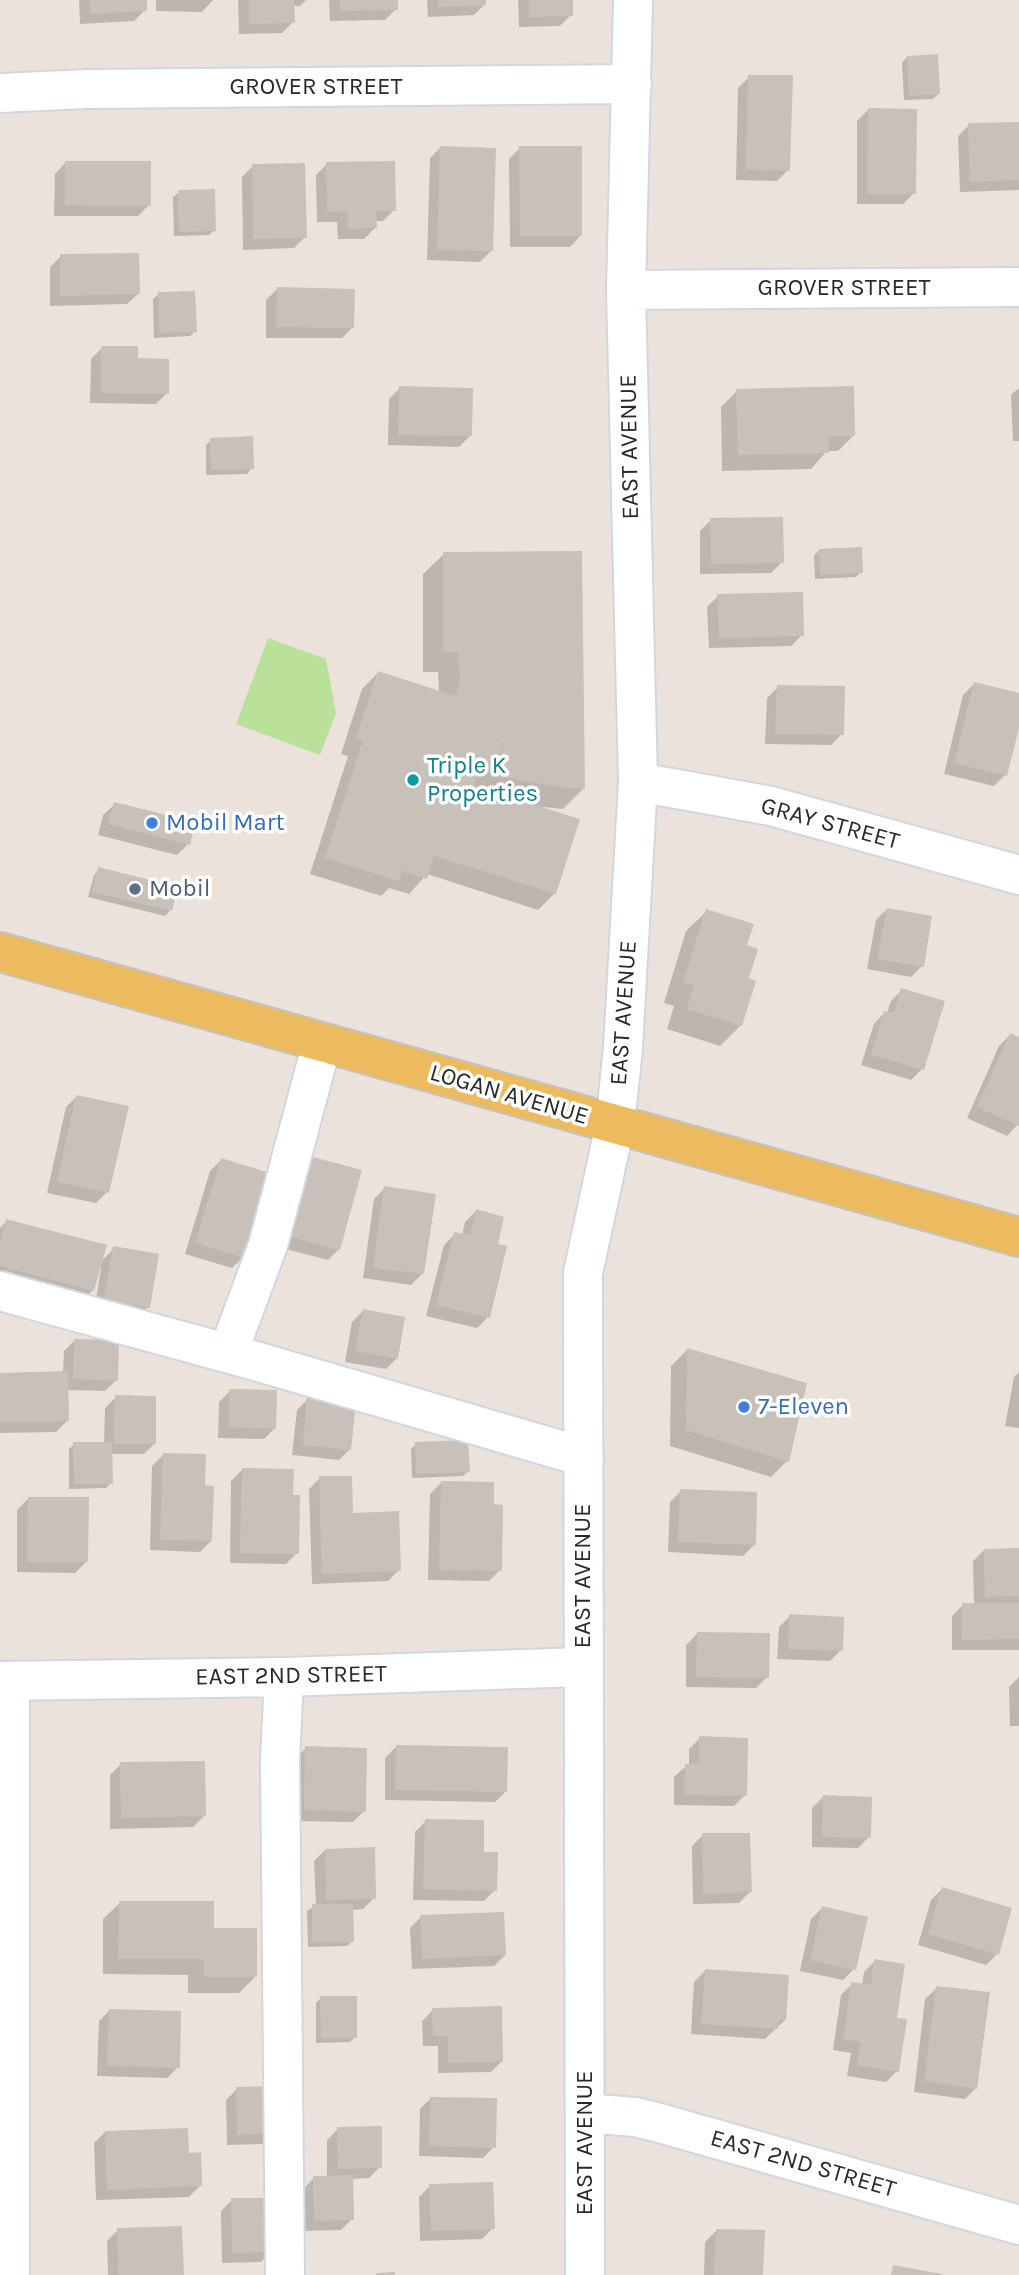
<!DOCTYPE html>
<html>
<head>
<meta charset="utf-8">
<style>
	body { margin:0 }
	canvas { display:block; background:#ebe3db }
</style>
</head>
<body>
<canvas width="1019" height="2275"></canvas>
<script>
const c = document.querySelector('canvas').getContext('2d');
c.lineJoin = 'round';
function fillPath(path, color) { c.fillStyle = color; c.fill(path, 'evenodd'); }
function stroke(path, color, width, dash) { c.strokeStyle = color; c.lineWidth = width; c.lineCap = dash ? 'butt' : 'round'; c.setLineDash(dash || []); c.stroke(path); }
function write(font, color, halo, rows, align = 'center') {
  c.font = font + ' Karla,sans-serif'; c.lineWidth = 7; c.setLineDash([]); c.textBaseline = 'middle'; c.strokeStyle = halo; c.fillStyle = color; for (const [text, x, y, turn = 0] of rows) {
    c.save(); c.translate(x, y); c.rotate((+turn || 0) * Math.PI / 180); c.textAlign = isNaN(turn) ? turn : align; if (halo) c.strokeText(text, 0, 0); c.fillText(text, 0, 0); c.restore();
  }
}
fillPath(new Path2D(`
	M268,638L326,659L336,713L320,755L236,724Z`), '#bae199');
fillPath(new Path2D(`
	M79,0H145V10L134,21L80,24Z
	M156,0H213L202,12L156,11Z
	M238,0H306L300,6H293V22L282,33L239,34Z
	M329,0H396V9L385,20L330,21Z
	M427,0H484L485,4L474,15L428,17Z
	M518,0H571V15L560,26L519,27Z
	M907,57L938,94L933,99L904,100L902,63Z
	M749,77L788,170L777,181L736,180L738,88Z
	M868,110L914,193L903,204H857V121Z
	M1019,123V190L960,192L958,136L969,125Z
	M441,147L491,251L480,262L427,260L430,158Z
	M520,148L581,235L570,247H510L509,159Z
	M66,162L149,205L138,216H54L55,174Z
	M327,164L394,210L383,221H375V228L364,239H338L337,222H317L316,175Z
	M253,166L305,237L294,248L243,250L242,177Z
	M179,192L215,230L209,235L174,236L173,197Z
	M61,256L139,293L127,304L50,306V267Z
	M277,289L353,327L342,338H266V300Z
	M159,294L195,331L190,336L154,338L153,299Z
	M102,348L136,360L167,393L156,404L90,403L91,359Z
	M400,388L470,436L459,447L388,445L389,399Z
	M1019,388V441H1013L1011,395Z
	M737,391L854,435L838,451H827L811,469L722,471L721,407Z
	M211,440L252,468L247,474L206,475V445Z
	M711,520L782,562L771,573L700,574V531Z
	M820,550L861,572L856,577L815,579L814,555Z
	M444,554L583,789L563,809L543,807L555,893L538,910L427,874L409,894L389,888L381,896L310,874L348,756L341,754L362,689L378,673L439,692L438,672H423V574Z
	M718,596L802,635L791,646L709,648L707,607Z
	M974,684L1019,695V720L1005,775L994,786L944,774L963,695Z
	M778,687L842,734L831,745L765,744L767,698Z
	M115,804L188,844L177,855L98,835L103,815Z
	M99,869L170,911L165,916L88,897L94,875Z
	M887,909L922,966L911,977L867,969L876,920Z
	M707,911L745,946L746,979L741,1025L720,1046L667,1029L674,1006L664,1003L686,931Z
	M902,990L922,1069L911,1080L861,1065L874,1024L885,1012L887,1013L891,1001Z
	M1010,1035L1019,1039V1123L1007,1136L967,1118L999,1046Z
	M77,1096L107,1192L96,1203L47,1193L66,1107Z
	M221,1160L243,1257L232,1268L185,1254L210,1171Z
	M360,1171L339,1249L328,1260L274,1246Z
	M385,1188L422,1274L411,1285L363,1278L374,1199Z
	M476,1211L496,1246L488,1317L477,1328L426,1316L444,1245L455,1234L462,1235L465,1222Z
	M7,1221L101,1262L114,1248L148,1307L137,1318L94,1311L101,1269L99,1268L93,1290L82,1301L0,1279V1228Z
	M363,1311L397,1358L386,1369L345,1362L352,1322Z
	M75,1340L116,1380L105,1391L66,1390L67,1421L56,1432L0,1433V1375L63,1373L64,1351Z
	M687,1350L787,1461L771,1477L670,1446L671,1366Z
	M1019,1372V1428L1005,1426L1014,1377Z
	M230,1391L275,1428L264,1439L218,1438L219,1402Z
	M116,1397L155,1443L144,1454H111V1483L106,1488L69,1489V1449L74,1444H104L105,1408Z
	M308,1399L350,1449L339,1460L292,1455L297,1410Z
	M416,1444L468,1471L463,1476L412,1478L411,1449Z
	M163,1455L203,1487L211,1541L200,1552L150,1550L152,1466Z
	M242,1470L292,1497L297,1553L286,1564L230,1563L231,1481Z
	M320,1478L399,1570L388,1581L312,1584L309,1489Z
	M441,1483L492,1506L500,1570L489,1581L428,1580L430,1494Z
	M681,1491L754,1545L743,1556L668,1552L670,1502Z
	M28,1499L86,1562L75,1573L17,1572V1510Z
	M984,1550H1019V1650H952V1616L963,1605H974L973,1561Z
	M790,1616L841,1650L830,1661L777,1659L779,1627Z
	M697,1634L767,1677L756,1688L686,1687V1645Z
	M1019,1677V1726H1010L1009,1687Z
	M700,1738L745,1795L734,1806L674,1805V1777L686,1766H689V1749Z
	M396,1747L506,1791L495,1802L385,1800V1758Z
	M306,1748L364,1811L353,1822L293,1821L295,1759Z
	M121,1764L204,1816L193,1827L110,1829V1775Z
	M823,1797L869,1837L858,1848L812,1847V1808Z
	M426,1821L495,1890L484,1901L413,1900L415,1832Z
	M703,1835L750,1892L739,1903L693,1904L692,1846Z
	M325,1850L374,1898L363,1909L352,1910L353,1941L347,1946L308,1947L307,1911L316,1906L314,1861Z
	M942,1889L997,1954L986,1965L918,1945L931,1900Z
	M120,1903L212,1930L256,1976L239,1993H188V1975L103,1974V1919Z
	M822,1908L854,1969L843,1980L800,1971L811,1919Z
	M421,1917L505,1955L494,1966L412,1969L410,1928Z
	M875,1961L895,2019L897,2071L886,2082L847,2076L851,2053L833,2050L841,1995L852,1984L862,1986L864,1972Z
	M705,1971L785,2020L765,2039L691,2034L694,1982Z
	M937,1988L976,2088L965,2099L914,2092L925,1999Z
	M321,1998L355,2037L350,2042L316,2043V2003Z
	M110,2010L178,2067L167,2078L97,2076L99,2021Z
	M433,2010L502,2061L491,2072L438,2073V2046H423L422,2021Z
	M237,2089L276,2133L265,2144L227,2145L226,2100Z
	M431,2098L494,2147L483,2158L419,2156L420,2109Z
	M338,2129L380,2167L369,2178L351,2179L352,2219L341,2230L304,2231L303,2189L314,2178H327V2140Z
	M105,2132L187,2155L200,2186L189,2197L96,2200L94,2143Z
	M430,2186L493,2228L482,2239L420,2241L419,2197Z
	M232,2200L272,2251L261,2262L222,2263L221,2211Z
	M118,2230L182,2275H108L107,2241Z
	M716,2231L761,2275H704L705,2242Z`), '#0003');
fillPath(new Path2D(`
	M90,0H147V11L91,14Z
	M249,0H294L295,23L249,24Z
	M340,0H398V10L340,11Z
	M438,0H486V5L438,7Z
	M529,0H573V16L529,17Z
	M938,54L940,94L909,96L907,56Z
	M748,75H793L790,171L746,170Z
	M868,108L917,109L916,194H867Z
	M1019,122V180L970,182L968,123Z
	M440,146L496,148L493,251L437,250Z
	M519,146H582V236H520Z
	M65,161H151V206L65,205Z
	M395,161L396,211H376L377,228L348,229L347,211L327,212L326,162Z
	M305,163L307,238L253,239L252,164Z
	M215,189L216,231L179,232L178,190Z
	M139,253L140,294L60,296V254Z
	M277,287L355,289L354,328L276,327Z
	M195,291L197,332L159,333L158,292Z
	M101,346H138V358L169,359V394L101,393Z
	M399,386L473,388L472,436L398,435Z
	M854,386L855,436H829V453L738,455L736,389Z
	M253,436L254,469L211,470L210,438Z
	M783,517L784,563L711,564L710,518Z
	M862,547L863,573L820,575L819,549Z
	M582,551L585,789L560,787L496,776L508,726L494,774L479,770L474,786L580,819L556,894L434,856L427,879L402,871L399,881L325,858L363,740L356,738L378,671L455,696L460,682L458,652H443V552Z
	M803,592L804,636L719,638L717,594Z
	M974,682L1019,693V728L1007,776L954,763Z
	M777,685L845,686L844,735L775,734Z
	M114,802L195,822L190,845L108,824Z
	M98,867L178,887L172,911L92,892Z
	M887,908L932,916L924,967L877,959Z
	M706,909L754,924L747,945L758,949L749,978L756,981L742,1026L686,1009L694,986L683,982Z
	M901,988L945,1001L924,1070L871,1055L884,1011L894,1013Z
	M1010,1033L1019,1037V1126L977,1107Z
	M76,1095L129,1106L109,1193L57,1182Z
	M305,1155L362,1170L340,1250L284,1235Z
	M221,1158L270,1173L245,1258L195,1243Z
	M384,1186L436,1194L424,1274L373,1268Z
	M476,1209L504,1217L498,1244L507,1246L490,1318L436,1305L454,1232L470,1235Z
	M6,1219L107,1245L94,1291L0,1266V1242Z
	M113,1246L159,1254L150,1308L104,1300Z
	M363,1309L405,1317L398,1359L355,1351Z
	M74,1339L119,1340L118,1381L73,1379Z
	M687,1348L807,1383L789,1462L686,1430Z
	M68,1371L69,1421L0,1422V1373Z
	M229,1389L277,1390L276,1429L229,1427Z
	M115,1395L156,1396V1444H114Z
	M307,1397L356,1402L351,1450L303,1445Z
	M468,1440L470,1472L416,1474L415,1442Z
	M73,1442H112L113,1484H74Z
	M163,1453L206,1454L205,1485L214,1486L212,1541L160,1540Z
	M242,1468L294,1469L293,1495H300L299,1554L240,1553Z
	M319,1476H352L353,1513L399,1511L401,1571L322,1574Z
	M441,1481L494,1482V1504L503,1505L502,1571L439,1570Z
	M680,1489L757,1492L756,1545L678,1542Z
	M28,1497H89L88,1562H27Z
	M1019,1548V1596L985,1597L984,1549Z
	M962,1603H1019V1639L962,1640Z
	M789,1614L844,1617L843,1651L788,1649Z
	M697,1632L770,1633L769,1678L696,1677Z
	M699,1736L748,1738L747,1796L684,1795L685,1764H699Z
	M396,1745L508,1747L507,1792L395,1790Z
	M305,1746L367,1748L366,1812L304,1810Z
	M205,1761L206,1816L121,1818L120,1762Z
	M823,1795L872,1797L871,1838L822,1837Z
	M425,1819L484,1820V1852H498L497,1891L423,1889Z
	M702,1833H750L752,1892L703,1894Z
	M375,1847L376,1899L326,1900L325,1849Z
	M942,1887L1012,1908L999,1955L928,1934Z
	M119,1901H214V1928H257V1977H204V1959H118Z
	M312,1904H353L354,1942H312Z
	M822,1906L868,1917L856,1970L810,1960Z
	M504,1912L506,1955L422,1959L420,1915Z
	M874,1959L905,1964L897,2018L907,2019L899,2072L857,2065L861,2042L843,2039L851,1982L871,1985Z
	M705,1969L789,1975L786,2020H779L778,2029L701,2024Z
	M936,1986L990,1992L977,2089L924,2081Z
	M320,1996H357V2038H321Z
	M502,2006L503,2062L448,2063V2036H433L432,2008Z
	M109,2009L181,2011L180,2068L107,2066Z
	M276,2086L278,2133L237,2135L236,2087Z
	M430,2097L497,2098L496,2148L429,2146Z
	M382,2126V2168L338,2169L337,2127Z
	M188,2128L189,2153L201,2152L202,2186L107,2190L105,2131Z
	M353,2175L354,2220L314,2221L313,2176Z
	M493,2182L495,2229L431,2231L429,2184Z
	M231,2198H272L273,2252L232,2253Z
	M182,2226L184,2275H118L117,2228Z
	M716,2229L765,2230L763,2275H714Z
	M893,2265L942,2274V2275H891Z
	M395,2272V2275H376V2273Z`), '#c7c1ba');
const minor = new Path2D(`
	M0,93L86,89L632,84
	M626,290L1019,287
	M638,782L771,806L1019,875
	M0,1291L259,1362L584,1457
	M228,1353L268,1245L322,1043
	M284,1677L280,1759L285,2275
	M0,1681L284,1677L582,1667
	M10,1681V2275
	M585,2113L635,2117L656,2122L1019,2225
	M585,2275L583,1273L615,1125L623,1048L638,782L626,290L633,0`);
const major = new Path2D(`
	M0,952L1019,1237`);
stroke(minor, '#d1d6e2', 42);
stroke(major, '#c3c3c3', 42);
stroke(minor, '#fff', 38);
stroke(major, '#edbb5f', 38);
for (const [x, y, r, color] of [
	[413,780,7,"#0f9aa8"],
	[152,823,7,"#3f7fe0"],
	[135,889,7,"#5c6f8a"],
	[744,1407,7,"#3f7fe0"]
]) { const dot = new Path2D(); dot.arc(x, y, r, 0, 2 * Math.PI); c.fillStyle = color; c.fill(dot); stroke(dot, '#fff', 2.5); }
write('24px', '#292929', '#fff', [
	["GROVER STREET",316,87],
	["GROVER STREET",844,288],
	["EAST AVENUE",630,447,-91],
	["GRAY STREET",830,824,15],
	["EAST AVENUE",624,1013,-86],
	["LOGAN AVENUE",509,1095,16],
	["EAST AVENUE",583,1576,-90],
	["EAST 2ND STREET",291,1676,-1],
	["EAST AVENUE",585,2143,-90],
	["EAST 2ND STREET",803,2164,16]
]);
write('24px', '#0d838f', '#fff', [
	["Triple K",427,766],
	["Properties",427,794]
], 'left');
write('24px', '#366cbe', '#fff', [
	["Mobil Mart",166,823],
	["7-Eleven",758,1407]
], 'left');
write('24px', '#4e5e75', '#fff', [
	["Mobil",149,889]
], 'left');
</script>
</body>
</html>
